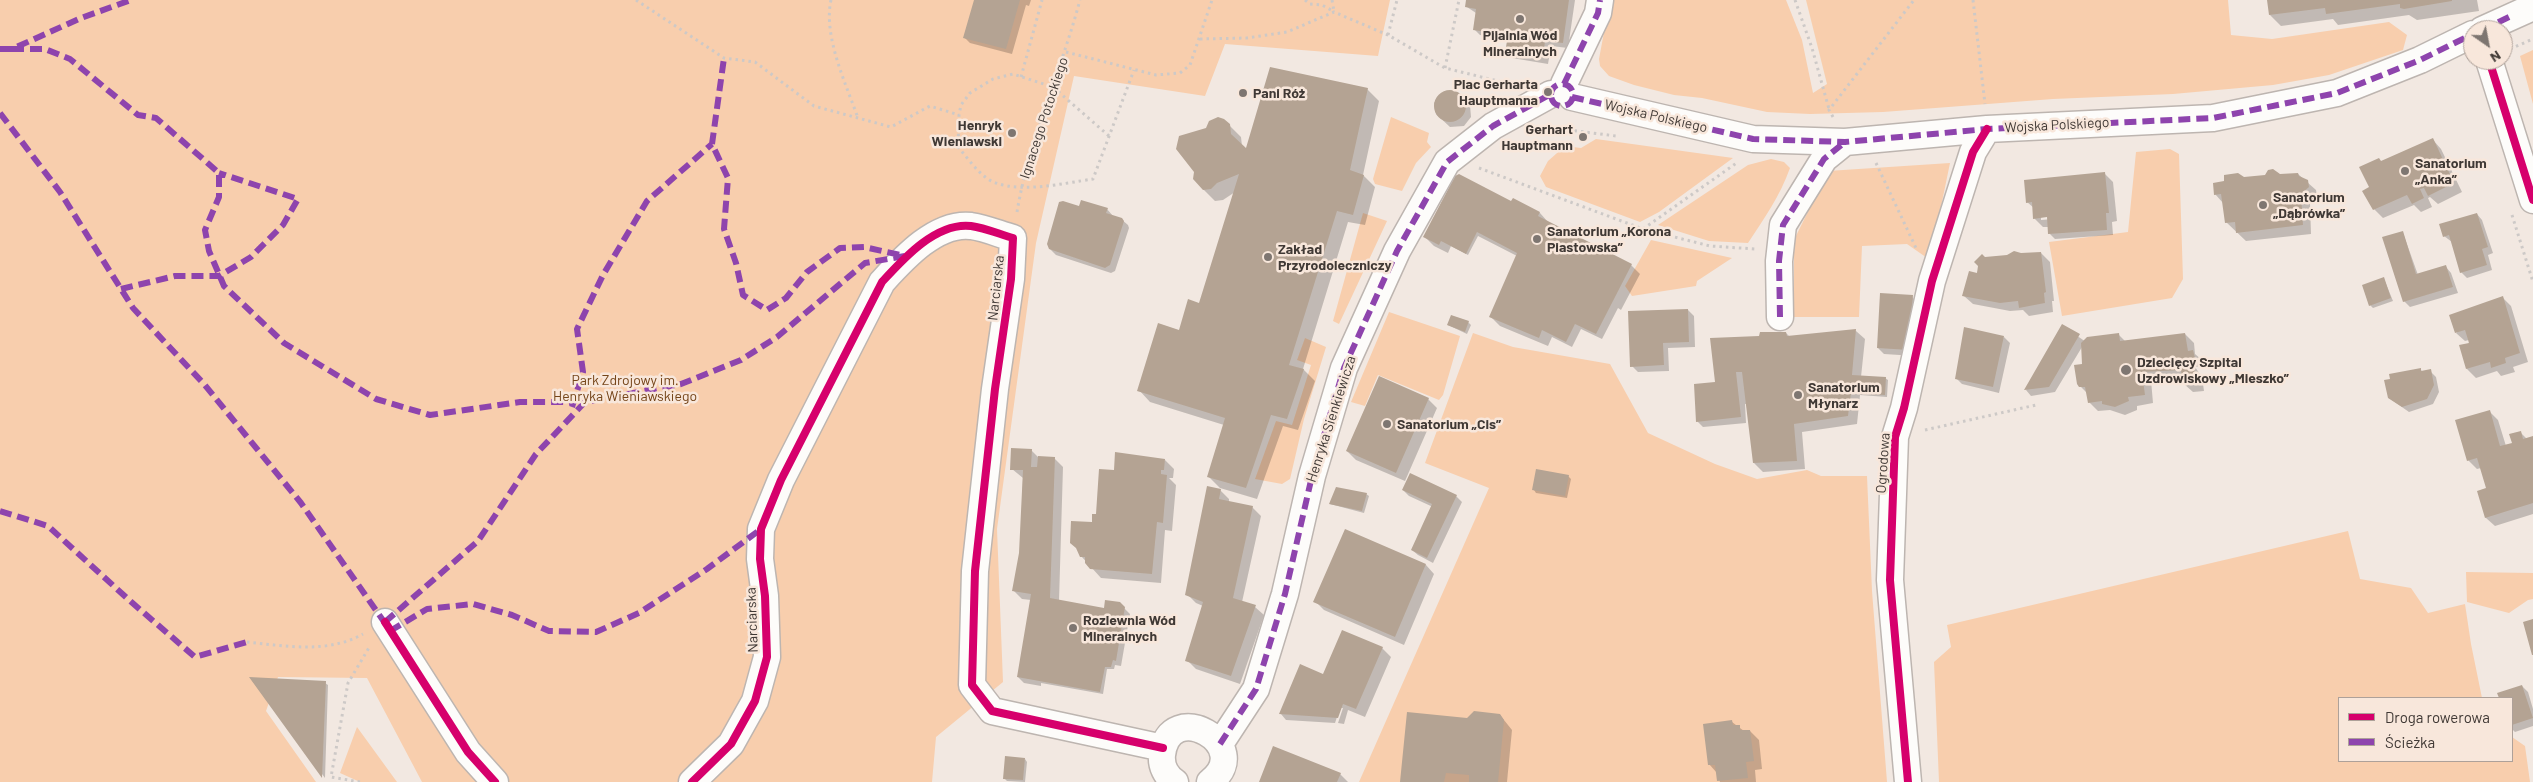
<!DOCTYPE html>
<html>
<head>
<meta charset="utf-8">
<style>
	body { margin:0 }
	#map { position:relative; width:2533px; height:782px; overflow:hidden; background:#f2e8e1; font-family:Barlow,sans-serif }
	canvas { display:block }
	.legend { position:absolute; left:2338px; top:697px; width:175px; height:65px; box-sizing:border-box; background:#f8e7db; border:1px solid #aea199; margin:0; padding:6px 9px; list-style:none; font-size:15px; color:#403935 }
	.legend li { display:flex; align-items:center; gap:10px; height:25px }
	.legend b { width:25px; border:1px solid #aea199 }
	.north { position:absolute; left:2463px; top:20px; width:50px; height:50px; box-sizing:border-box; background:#f8e7db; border:1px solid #aea199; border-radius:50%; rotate:147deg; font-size:14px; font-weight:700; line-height:20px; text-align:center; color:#403935 }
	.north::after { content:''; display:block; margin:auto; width:18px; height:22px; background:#7e7671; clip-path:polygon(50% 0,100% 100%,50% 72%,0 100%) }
</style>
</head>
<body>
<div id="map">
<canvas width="2533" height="782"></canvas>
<ul class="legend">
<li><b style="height:6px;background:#d6006c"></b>Droga rowerowa</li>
<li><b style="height:6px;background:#8e44ad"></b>Ścieżka</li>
</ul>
<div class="north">N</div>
</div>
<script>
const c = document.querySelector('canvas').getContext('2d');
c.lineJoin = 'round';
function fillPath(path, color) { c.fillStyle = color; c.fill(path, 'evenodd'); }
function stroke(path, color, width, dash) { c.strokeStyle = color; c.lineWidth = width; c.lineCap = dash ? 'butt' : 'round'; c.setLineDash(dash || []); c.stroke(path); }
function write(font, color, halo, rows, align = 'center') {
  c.font = font + ' Barlow,sans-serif'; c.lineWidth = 5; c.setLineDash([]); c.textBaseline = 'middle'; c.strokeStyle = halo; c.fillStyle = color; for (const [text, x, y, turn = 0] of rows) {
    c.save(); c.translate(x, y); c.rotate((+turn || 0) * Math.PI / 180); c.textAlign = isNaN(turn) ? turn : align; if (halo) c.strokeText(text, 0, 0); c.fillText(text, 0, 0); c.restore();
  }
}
fillPath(new Path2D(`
	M0,0H1390L1378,56L1225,44L1205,96L1074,76L1036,243L997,529L1003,682L936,737L932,782H422L367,678L278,677L266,711L316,782H0Z
	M1610,0H1786L1802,40L1813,93L1827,84L1806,0H2228L2231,35L2272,39L2389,22L2407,35L2403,50L2329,75L2273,85L2173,94L2053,99L1883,112L1810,114L1767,112L1702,98L1674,95L1634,85L1609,76L1600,66L1599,59Z
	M2533,50V104L2520,56Z
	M1391,117L1429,133L1427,142L1431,147L1416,163L1402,191L1375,184L1373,179Z
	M1596,139L1733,158L1659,212L1640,222L1546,187L1540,176L1548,161L1565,146L1581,148Z
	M2170,149L2179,154L2183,279L2172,298L2062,316L2049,242L2128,232L2136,152Z
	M1771,159L1784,162L1790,168C1780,196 1764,219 1748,243L1709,241L1658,225L1748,165Z
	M1950,163L1930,260L1907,244L1862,246L1859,317H1794V240L1828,171Z
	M1363,213L1387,221L1339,324L1333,321Z
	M1651,240L1732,258L1697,281L1696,286L1632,296L1625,286Z
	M1389,312L1460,336L1443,395L1439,400L1378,375L1365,406L1351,402Z
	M1473,333L1513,347L1610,364L1648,433L1715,464L1757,479L1807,470L1821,476H1867L1872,591L1887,782H1359L1489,488L1425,463Z
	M1305,338L1326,347L1304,419L1290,479L1282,484L1255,479L1276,421L1292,425L1311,365L1297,360Z
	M2348,531L2360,579L2411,588L2428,613L2465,604L2471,644L2482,698H2339V761H2512V737L2525,746L2530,782H1939L1934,662L1951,647L1947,625Z
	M2466,572L2533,573V599L2528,600L2509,613L2467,602Z
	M357,727L397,782H360L340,773Z`), '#f8cead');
fillPath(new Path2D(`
	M975,0H1031L1029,6L1026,5L1012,54L970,43L964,37Z
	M1468,0H1575L1568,48L1551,46L1548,64L1512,58L1506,52L1508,39L1480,35L1474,29L1476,13L1467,7Z
	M2268,0H2477L2479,11L2417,20L2409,15L2338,25L2333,19L2281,26L2270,15Z
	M1367,89L1379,101L1363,175L1375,187L1365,225L1348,222L1303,369L1315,381L1298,430L1283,426L1257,499L1220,488L1208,476L1224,425L1150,402L1139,390L1200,304L1235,192L1223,200L1215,201L1203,189L1229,125L1241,137L1242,146L1246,150Z
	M1454,91L1470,105L1471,117L1464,126L1450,127L1436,114L1434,103L1442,93Z
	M2433,140L2441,149L2462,192L2438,204L2430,197L2428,198L2432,207L2421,212L2414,205L2383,218L2374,209L2370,187L2381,162Z
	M2104,173L2113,182L2117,221L2112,222L2113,235L2055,239L2049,233V227H2043L2034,218V208L2027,202ZM2053,216V219L2041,220V217Z
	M2298,174L2316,190L2317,196L2310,203L2311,234L2246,241L2226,222L2223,203L2215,194L2244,179Z
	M1514,200L1540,213L1548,222L1631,265L1640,274L1621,310L1618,308L1602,339L1581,329L1572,347L1552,337L1548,346L1500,326L1491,317L1517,256L1478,236L1468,255L1451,246L1448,253L1434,246L1425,237L1512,203Z
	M1080,207L1107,209L1113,216L1121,219L1128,225L1129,228L1115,271L1111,273L1056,255L1050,249Z
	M2477,214L2482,220L2493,253L2488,255L2492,270L2467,278L2461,272L2452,242L2444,236Z
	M2403,233L2418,275L2446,267L2451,273L2458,293L2410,307L2404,301Z
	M2041,253L2050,262L2054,301H2052L2053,312L2029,316L2023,310L2010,311L1973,304L1964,296L1985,258Z
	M2384,279L2393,301L2373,308L2370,305Z
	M1912,297L1918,303L1915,356L1884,354L1878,348Z
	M2502,297L2511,306L2528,362L2513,367L2515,372L2501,376L2497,371L2476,378L2467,369L2469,340L2465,341L2456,333Z
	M1688,310L1694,316L1695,347L1668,348L1669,371L1638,372L1632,366Z
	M1468,322L1471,325L1467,334L1448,325Z
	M2063,326L2086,342L2118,334L2125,341L2185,334L2194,343L2195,354L2202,360L2203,366L2195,367L2202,377L2204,391L2193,392L2184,384L2183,378L2151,380L2153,403L2137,406V410L2125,415L2110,410L2098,411L2089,402L2088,394L2080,386L2084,365L2082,347L2055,392L2031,396L2026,390Z
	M1856,331L1865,339L1861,377L1885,378L1888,380L1887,397L1860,395L1857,424L1802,432L1805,469L1763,472L1754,463L1747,404H1745L1746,423L1703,427L1697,421L1714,384L1760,337L1786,333L1790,337Z
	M2004,337L2010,343L1999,393L1962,384L1956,378Z
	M2420,369L2423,372L2430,371L2436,377L2439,392L2433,404L2409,412L2389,398Z
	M1428,399L1437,408L1405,481L1356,460L1347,451Z
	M2489,411L2498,420L2506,446L2513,444L2520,432L2527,439L2533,438V514L2495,526L2486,518L2487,489L2481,468L2477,469L2468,460Z
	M1031,450L1039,458L1055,459L1063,467L1059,601L1105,609L1119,603L1130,614L1121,666L1115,665L1114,669H1107L1103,694L1041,683V686L1024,683L1018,677L1031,600L1022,599L1013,590L1020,554L1023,478L1012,469Z
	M1165,460L1174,469L1173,478H1169L1176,485L1172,531L1165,530L1161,583L1101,578L1081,556L1093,523L1097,515Z
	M1568,476L1571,479L1567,498L1536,493L1534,490Z
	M1220,490L1229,499V502L1252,507L1261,516L1242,602L1255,607L1264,615L1240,684L1196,669L1187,660L1203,606L1196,603L1187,594Z
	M1403,490L1456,496L1462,502L1433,563L1418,555L1412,550L1433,507L1409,496Z
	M1366,494L1369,496L1364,513L1330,504Z
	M1346,531L1426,565L1434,574L1404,645L1324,610L1315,601Z
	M1382,648L1391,657L1365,717L1348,710L1344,724L1338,723L1343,708H1340L1335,723L1286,720L1281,714L1300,666L1324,676Z
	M251,679L325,683L328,685L325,778Z
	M2522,686L2528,692L2533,709V726L2515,732L2512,729V698H2500L2499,694Z
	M1500,715L1512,730L1507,782H1401L1468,719Z
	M1732,722L1744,731H1750L1759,740L1762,769L1755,770L1756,782H1720L1717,773L1709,764Z
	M1025,759L1027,762L1025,782L1007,781L1004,778Z
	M1340,774L1348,782H1260Z`), '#0003');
fillPath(new Path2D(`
	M974,0H1020L1006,49L963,38Z
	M1466,0H1569L1563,43L1545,41L1543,58L1505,53L1508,35L1473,30L1476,9L1465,7Z
	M2267,0H2452V1L2404,9L2400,8V4L2326,14L2325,8L2269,15Z
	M1270,67L1368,88L1350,170L1364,175L1353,215L1337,211L1289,365L1304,369L1287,419L1271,415L1246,488L1207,477L1225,418L1137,391L1158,323L1179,330L1188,299L1199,303L1239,174L1217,183L1211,189L1203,190L1193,179L1194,172L1176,149L1179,136L1206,128L1209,121L1218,117L1224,119L1230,124L1231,134L1246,148Z
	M1434 106a16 16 0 1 1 32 0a16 16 0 1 1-32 0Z
	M2433,138L2454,183L2428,196L2424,188L2420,189L2424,198L2412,204L2407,195L2373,210L2362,191L2369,187L2359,167L2379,158L2381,161Z
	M2273,169L2280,174L2298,173L2299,176L2308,180L2309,187L2301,194L2303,225L2236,233L2235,222L2225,223L2221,194L2214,195L2213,183L2224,181V175L2238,173L2244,177L2265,175L2268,170Z
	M2105,172L2109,213H2106L2107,230L2048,234L2047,217L2033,219L2032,202L2026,203L2024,180Z
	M1459,174L1511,201L1513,198L1540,212L1538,216L1632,264L1596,334L1575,324L1566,342L1542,330L1539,338L1489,317L1517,253L1477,232L1466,254L1441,241L1439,245L1423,237L1455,176Z
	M1081,200L1108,208L1106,213L1122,218L1124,221L1110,265L1105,268L1049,249L1047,244L1059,202L1063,201L1079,206Z
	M2477,213L2488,247L2482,249L2487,265L2460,273L2449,235L2443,237L2439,224Z
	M2403,231L2416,274L2446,265L2453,287L2403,302L2382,237Z
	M2014,251L2021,253L2041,252L2046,292L2044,293L2045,303L2019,308L2018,301L2000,303L1962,296L1969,271L1977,273L1978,266L1974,262L1982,254L1985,257L2007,255Z
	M2384,277L2391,298L2369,306L2362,285Z
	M1880,293L1913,295L1909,350L1877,348Z
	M2503,296L2520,353L2505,358L2506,363L2491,368L2490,362L2466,369L2459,345L2469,343L2465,330L2455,333L2449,315Z
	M1688,309L1689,342L1663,343L1664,365L1630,367L1628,311Z
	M1451,315L1469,321L1465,332L1447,325Z
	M2062,324L2080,334L2049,387L2024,390Z
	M1964,327L2004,336L1993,387L1955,379Z
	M1856,329L1852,375L1886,377L1885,395L1851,393L1848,416L1794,424L1797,461L1753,463L1742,372H1736L1741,417L1696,422L1694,384L1715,382L1710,338L1759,336L1760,332H1786L1787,336Z
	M2119,333L2120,341L2185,333L2188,351L2193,350L2195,358L2188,359L2194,367L2196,382L2183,384L2181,370L2142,372L2145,395L2128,397L2129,401L2115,407L2102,404V401L2088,403L2085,387H2079L2077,384L2074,365L2082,364L2081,343L2087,337Z
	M2421,368V371L2431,369L2434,385L2427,399L2402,407L2388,398L2384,380L2390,379L2389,374Z
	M1379,376L1429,398L1396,473L1346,451Z
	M2490,410L2500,446L2512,443L2509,434L2521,431L2523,439L2533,436V503L2485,518L2477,491L2486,488L2477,458L2467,461L2455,420Z
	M1011,448L1032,449L1031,467H1037L1038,456L1055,457L1050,598L1104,608L1105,600L1120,602L1125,607L1116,661L1113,660L1111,667H1105L1100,692L1017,677L1031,594L1012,591L1019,553L1023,470H1010Z
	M1115,452L1165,459L1164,470H1161V474L1167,475L1163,523L1157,522L1152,574L1090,569L1085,563V557H1080L1076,548L1070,543L1071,521L1092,522V514H1096L1099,469L1114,470Z
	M1536,469L1569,475L1565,496L1532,490Z
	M1410,473L1457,495L1427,558L1411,550L1432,504L1402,490Z
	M1207,486L1221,489L1219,499L1253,506L1233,598L1256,605L1231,676L1185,661L1203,602L1185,595Z
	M1336,487L1367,493L1362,511L1329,504Z
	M1345,529L1426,564L1395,637L1313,602Z
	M2533,619V655H2532L2523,622Z
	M1342,630L1383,647L1356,709L1343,704L1338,718L1279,714L1300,664L1323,674Z
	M249,677L326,681L322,778Z
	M2522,685L2533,718L2512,725V698H2499L2497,693Z
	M1474,711L1500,714L1504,720L1498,782H1469V775L1446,773L1444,782H1400L1407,712L1467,718Z
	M1732,720L1733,725H1740V730H1750L1754,761L1746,762L1748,778L1717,781L1715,765H1708L1703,724Z
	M1273,746L1341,773L1337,782H1259Z
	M1005,756L1025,758L1023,780L1003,779Z`), '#b4a393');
const street = new Path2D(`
	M2482,30L2533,7
	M2489,60L2533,200
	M1564,84L1598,13L1600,0
	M1572,97L1753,139L1845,142L1987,129L2213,118L2337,93L2420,60L2473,34
	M1780,317L1779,261L1783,225L1824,159L1845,142
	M385,622L468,752L495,782
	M1220,744L1256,689L1285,594L1312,476L1344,368L1397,251L1447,162L1493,126L1551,94
	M692,782L731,744L755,701L767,657L765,596L760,559L761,529L781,480L882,282C903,259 936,222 971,226C985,228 999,234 1013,238L1011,279L995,389L975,571L972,685L992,711L1163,748
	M1175,782C1166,776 1161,766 1162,755C1169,695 1257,746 1210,782
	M1908,782L1890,580L1895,437L1904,408L1932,281L1973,152L1987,129`);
stroke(street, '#bdb5b0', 29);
stroke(new Path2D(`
	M636,0L724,58L755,62L814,106L891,127L930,106L959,115
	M831,0C823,36 846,84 858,118
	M1305,0L1310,4L1322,5L1333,11
	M1332,0L1334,11
	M1795,0L1812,48L1829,109
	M1973,0L1985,104
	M1388,35L1397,0
	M1200,39L1247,38L1287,32L1334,12L1388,35L1445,68L1514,85
	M2510,49L2533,39
	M1066,52L1156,75L1180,73L1190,65L1212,0
	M1445,68L1459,0
	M1021,77L1042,0
	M1833,117L1829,110L1914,0
	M1542,129L1569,130L1616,136
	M1109,136L1053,87L1013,74L993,79L970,93L961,105L959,115L958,147C966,156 974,168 984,176C1008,197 1064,183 1093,179L1134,70
	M1876,163L1916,248
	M1479,168L1643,229L1710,246L1755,249
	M1017,212C1029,140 1061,71 1080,0
	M2512,215L2533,282
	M1643,229L1738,162
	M1925,430L2036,405
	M247,642C286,646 327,654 363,634
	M360,782L331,777L348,683L370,646`), '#cdc9c7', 3, [2.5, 4]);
stroke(street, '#fdfcfa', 26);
stroke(new Path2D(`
	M2482,30L2509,17
	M0,49H12L81,18L131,0
	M12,49H45L70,59L138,115L156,118L219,173V197L205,230L209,251L224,286L284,343L376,399L430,415L520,402H573
	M1564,84L1598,13L1600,0
	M1551 95a11 11 0 1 1 22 0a11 11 0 1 1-22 0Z
	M1572,97L1753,139L1845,142L1987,129L2213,118L2337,93L2420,60L2473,34
	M0,113L60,192L133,308L204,384L301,503L387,626
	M121,289L175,276H219L251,257L283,225L298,199L219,173
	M1780,317L1779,261L1783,225L1824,159L1845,142
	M572,407L583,372L577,329L603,275L647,201L712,144
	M0,511L48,526L129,600L195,657L247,642
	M385,622L478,541L536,454L585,402L681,384L741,360L777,337L865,263L905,256L864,247L840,248L807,272L786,298L767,310L743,295L736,263L724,229L728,178L712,144L724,58
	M390,631L427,609L473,604L512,615L549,631L596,632L639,613L707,569L761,529
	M1220,744L1256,689L1285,594L1312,476L1344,368L1397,251L1447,162L1493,126L1551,94`), '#8e44ad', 6, [12, 6]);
stroke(new Path2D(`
	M2489,60L2533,200
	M385,622L468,752L495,782
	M692,782L731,744L755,701L767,657L765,596L760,559L761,529L781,480L882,282C903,259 936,222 971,226C985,228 999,234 1013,238L1011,279L995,389L975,571L972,685L992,711L1163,748
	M1908,782L1890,580L1895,437L1904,408L1932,281L1973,152L1987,129`), '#d6006c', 8);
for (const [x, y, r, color] of [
	[1520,19,5,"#7e7671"],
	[1548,92,5,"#7e7671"],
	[1243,93,5,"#7e7671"],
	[1012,133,5,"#7e7671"],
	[1583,137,5,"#7e7671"],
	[2405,171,5,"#7e7671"],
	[2263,205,5,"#7e7671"],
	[1537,239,5,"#7e7671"],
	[1268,257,5,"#7e7671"],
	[2126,370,6,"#7e7671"],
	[1798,395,5,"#7e7671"],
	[1387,424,5,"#7e7671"],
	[1073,628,5,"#7e7671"]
]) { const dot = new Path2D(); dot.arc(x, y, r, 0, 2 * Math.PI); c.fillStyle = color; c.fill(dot); stroke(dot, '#f8e7db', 2); }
write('bold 14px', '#403935', '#f8e7db', [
	["Pijalnia Wód",1520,35,"center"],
	["Mineralnych",1520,51,"center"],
	["Plac Gerharta",1538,84,"right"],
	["Hauptmanna",1538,100,"right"],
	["Pani Róż",1253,93],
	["Henryk",1002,125,"right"],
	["Wieniawski",1002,141,"right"],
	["Gerhart",1573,129,"right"],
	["Hauptmann",1573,145,"right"],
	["Sanatorium",2415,163],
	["„Anka”",2415,179],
	["Sanatorium",2273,197],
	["„Dąbrówka”",2273,213],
	["Sanatorium „Korona",1547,231],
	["Piastowska”",1547,247],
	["Zakład",1278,249],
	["Przyrodoleczniczy",1278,265],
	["Dziecięcy Szpital",2137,362],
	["Uzdrowiskowy „Mieszko”",2137,378],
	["Sanatorium",1808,387],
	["Młynarz",1808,403],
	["Sanatorium „Cis”",1397,424],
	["Rozlewnia Wód",1083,620],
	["Mineralnych",1083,636]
], 'left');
write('14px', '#403935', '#f8e7db', [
	["Wojska Polskiego",1656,116,13],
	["Ignacego Potockiego",1044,118,-72],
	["Wojska Polskiego",2057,125,-3],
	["Narciarska",996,288,-84],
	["Henryka Sienkiewicza",1331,419,-72],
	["Ogrodowa",1883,463,-86],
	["Narciarska",752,620,-92]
]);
write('14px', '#754519', '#f8e7db', [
	["Park Zdrojowy im.",625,380],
	["Henryka Wieniawskiego",625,396]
]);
</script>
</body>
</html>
